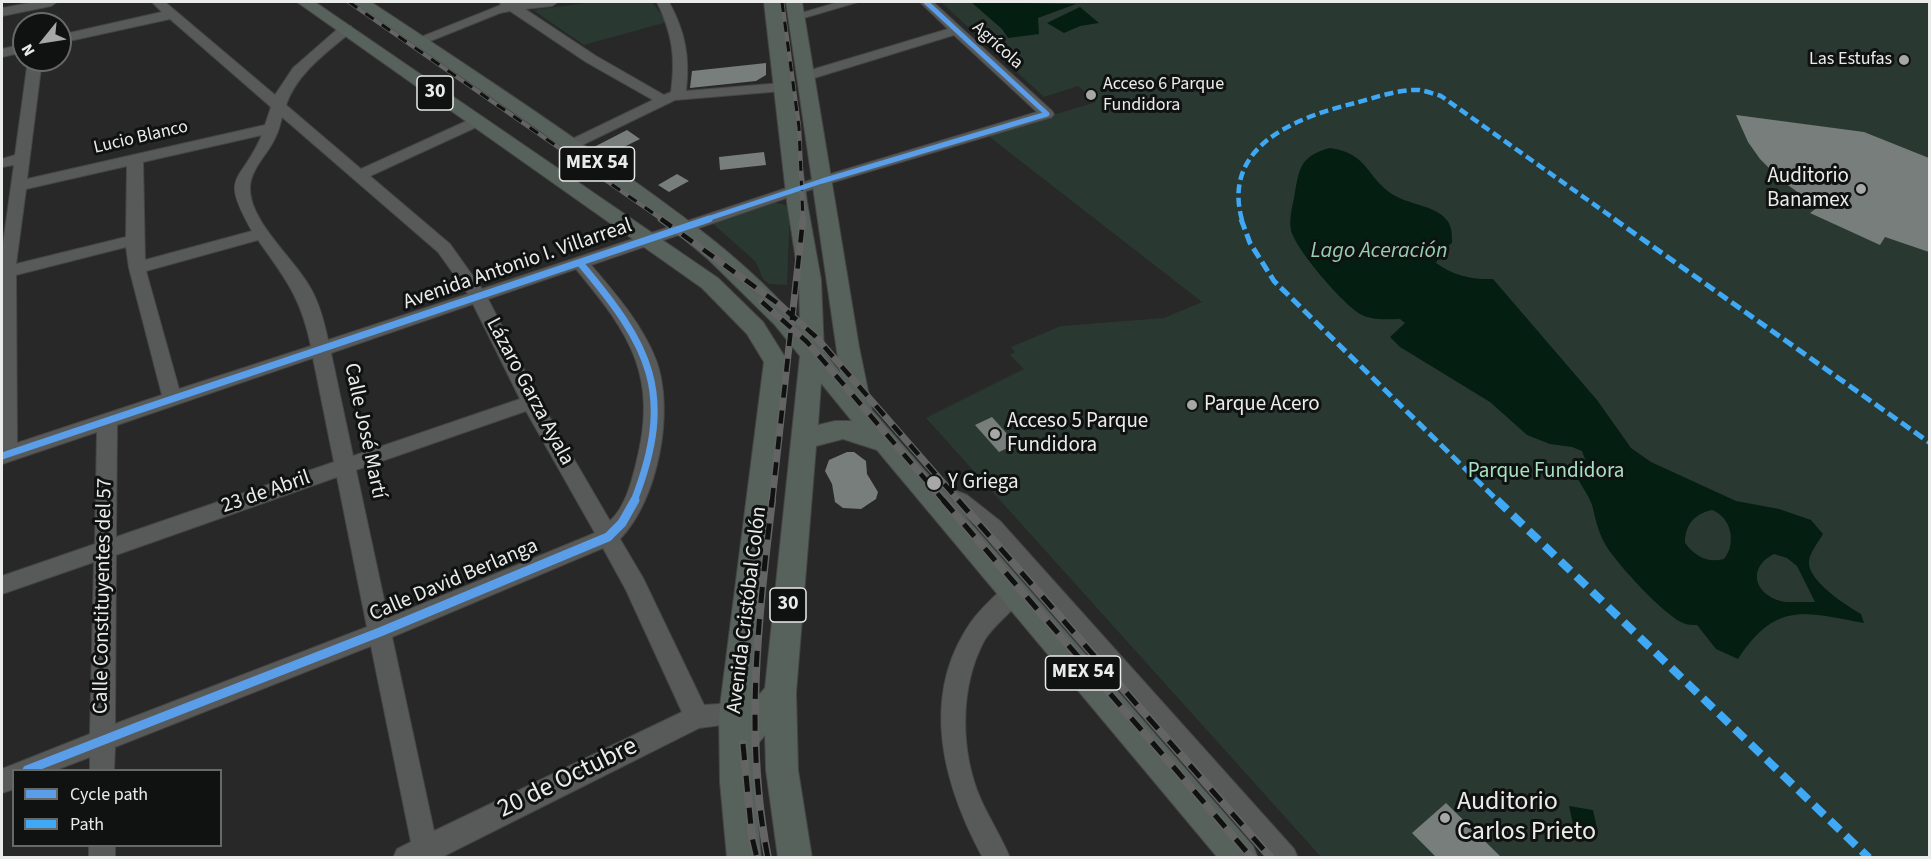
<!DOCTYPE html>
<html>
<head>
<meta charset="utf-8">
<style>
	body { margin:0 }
	#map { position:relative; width:1931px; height:859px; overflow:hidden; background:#272827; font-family:"Source Sans 3",sans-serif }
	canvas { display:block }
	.frame { position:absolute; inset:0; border:3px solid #eaeceb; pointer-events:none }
	.legend { position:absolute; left:12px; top:769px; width:210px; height:78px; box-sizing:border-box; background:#101211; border:2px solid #676968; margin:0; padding:8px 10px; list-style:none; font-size:18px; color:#eaeceb }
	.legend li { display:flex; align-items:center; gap:12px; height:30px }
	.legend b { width:30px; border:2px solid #676968 }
	.north { position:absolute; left:12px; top:12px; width:60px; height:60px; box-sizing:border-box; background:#101211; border:2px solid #676968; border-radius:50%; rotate:240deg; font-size:16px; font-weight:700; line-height:24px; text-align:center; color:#eaeceb }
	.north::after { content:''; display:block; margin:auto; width:21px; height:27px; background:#a6a7a6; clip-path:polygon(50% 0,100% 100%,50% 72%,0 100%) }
</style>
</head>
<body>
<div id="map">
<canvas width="1931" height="859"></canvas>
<div class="frame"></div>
<ul class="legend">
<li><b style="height:8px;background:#5a9eea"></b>Cycle path</li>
<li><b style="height:8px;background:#3fa9f5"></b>Path</li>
</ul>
<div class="north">N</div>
</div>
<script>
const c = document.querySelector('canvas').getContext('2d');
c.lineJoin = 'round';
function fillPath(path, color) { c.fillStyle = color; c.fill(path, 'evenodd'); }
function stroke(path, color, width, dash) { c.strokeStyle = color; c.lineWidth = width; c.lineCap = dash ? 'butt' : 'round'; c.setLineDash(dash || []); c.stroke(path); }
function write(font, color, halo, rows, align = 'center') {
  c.font = font + ' "Source Sans 3",sans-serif'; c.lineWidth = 6; c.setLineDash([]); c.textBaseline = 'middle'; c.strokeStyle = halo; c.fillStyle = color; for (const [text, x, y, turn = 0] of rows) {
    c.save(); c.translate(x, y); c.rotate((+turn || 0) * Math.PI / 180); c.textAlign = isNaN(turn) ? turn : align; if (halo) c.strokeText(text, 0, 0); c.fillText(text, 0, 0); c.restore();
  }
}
fillPath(new Path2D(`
	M594,2H652L667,22L584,45L533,10Z
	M941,2H1929V857H1321L926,418L1024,369L1010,355L1015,352L1011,347L1061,326L1164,318L1202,302L987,135L1096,102L1078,86L1044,97Z
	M773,202L790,206L787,285L769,284L763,279L756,262L712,223Z`), '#293931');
fillPath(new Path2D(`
	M971,2L1076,4L1038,18L1039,34L1008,38L1002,29Z
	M1080,7L1099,23L1080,26L1064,33L1047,23Z
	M1330,148C1368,153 1366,177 1392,194C1407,204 1431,205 1444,217C1452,224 1452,234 1452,243L1441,251L1436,263C1452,275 1473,280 1493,279L1597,400L1631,448L1651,462L1736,501L1779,509L1811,520L1823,534C1818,543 1808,554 1809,564C1810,582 1847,606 1861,614L1864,623C1804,612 1776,601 1738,659L1716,649L1697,625C1693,625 1687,625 1683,623C1664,615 1616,563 1605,544C1597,529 1596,520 1592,505C1588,493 1579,484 1575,472L1585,459L1582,451L1572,447L1550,444L1527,435L1490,402L1400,347L1390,337L1405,323L1400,319C1386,319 1373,321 1360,314C1343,304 1295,249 1291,230C1289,220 1292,207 1294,198C1299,170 1299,156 1330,148ZM1712,510C1731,517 1737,543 1724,559C1707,563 1696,557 1685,543C1685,525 1694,514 1712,510ZM1774,554L1787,558L1797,566L1815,602C1807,602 1795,602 1787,602C1757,599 1744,569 1774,554Z
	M1569,806L1593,810L1598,833L1574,829Z`), '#041e12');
fillPath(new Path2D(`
	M766,63V75L756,81L690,88L692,71Z
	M1736,115L1864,132L1929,158V252L1885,237L1880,245L1810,213L1818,207L1781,180L1760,159L1748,142Z
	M627,130L640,139L622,148L595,151L592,148Z
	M764,152L766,165L720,170L719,157Z
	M677,174L689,181L669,192L658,185Z
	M992,417L1016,444L999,452L975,425Z
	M847,452H854L866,461L867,474L878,492L876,499L861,509L843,508L835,502L832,484L825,471L829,460Z
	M1446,803L1502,858H1437L1412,833Z`), '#787e7b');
const minor = new Path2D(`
	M35,2H57L51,6L2,16V8Z
	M152,2H165L275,95L293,68L341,26H351V32C326,53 297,73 286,105L361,169L471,119H481L483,122L481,125L370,176L450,244L482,289L817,178L1037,112L954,35L811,79H801L799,76L801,73L948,29L920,2H933L1052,111L1054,114L1052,117L827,184L591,265C615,293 642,324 656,360C675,411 658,500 620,539L643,578L704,705L735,703L744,706L747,714L744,722L699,728L440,858H393L397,849L411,842L371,646L115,747L114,770H90V757L56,770H14V789L2,793V769L90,734L94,562L2,594V576L95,544L97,432L2,464V251L14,165L2,167V159L15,155L28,60H42L27,179L265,125L271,107L170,19L60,43V35L162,12ZM282,117L438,252L468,294L328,340C324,321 319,301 308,284C292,257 248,219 250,187C251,168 268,154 275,138C279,131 280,124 282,117ZM262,135C240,186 219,172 252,231L145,260L143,162ZM127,166L126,237L16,264L26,189ZM258,240C286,279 301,298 311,346L179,389L146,271ZM126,247L129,268L162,395L17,443L16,275ZM576,269C630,334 659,376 636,464C631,484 625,507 610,521L540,401L488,299ZM473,304L520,399L353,456L331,353ZM313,358L334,462L116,537L117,425ZM526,411L595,533L388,618L356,470ZM337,477L367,627L115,724L116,555ZM603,548L626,590L682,712L434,831L392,637Z
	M499,2H558L552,6L525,9L596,56L664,95L671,92C676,57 672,33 657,2H669C685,32 690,56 686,91L782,83L789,87L782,91L675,100L576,148H566L564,145L566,142L653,100L586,62L510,11L500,13L423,44H413L411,41L501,5Z
	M839,2H858L797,20L791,16Z
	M24,44V52L2,57V49Z
	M926,479L967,495L1000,521L1294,849L1298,858H1267L986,533L953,507L919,493L916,487L919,481Z
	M1014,583L1022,585L1025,592C1016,611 995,622 984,641C959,688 960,752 981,800C990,820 1002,838 1010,858H983C943,784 919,697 971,622C981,608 994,597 1006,585Z
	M89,846H115V858H89Z`);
const major = new Path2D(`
	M297,2H315L718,278L763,322L788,362L752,703L765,688L800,356L775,325L708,259L665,223L540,131L353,2H371C456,58 541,114 623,173C686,218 750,264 800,323L799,280L787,202L764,2H780L807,202L821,280L824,352L840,372L786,2H802L859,347L872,410L1253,846L1258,858H1218L877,450L843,439L816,446L796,693L798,770L812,858H778L766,770L765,735L752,751L761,858H727L720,782L719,714L764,362L747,334L702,288ZM821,383L852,421H853H835L818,425Z`);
stroke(minor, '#444544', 2);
stroke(major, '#444544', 2);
fillPath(minor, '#585a59');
fillPath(major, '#58625d');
const railFar2 = new Path2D(`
	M349,2L663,220
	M782,2L799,127L803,220`);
const railFar1 = new Path2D(`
	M661,219L780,305L815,336L959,501
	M762,302L807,342L944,501
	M772,501L803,219`);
const rail = new Path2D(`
	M943,500L1252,858
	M958,500L1271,858
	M743,744L752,837L757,858
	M768,858C744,738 758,620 772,500`);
stroke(railFar2, '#636463', 4.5);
stroke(railFar1, '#636463', 7);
stroke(rail, '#636463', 8);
stroke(railFar2, '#101211', 3, [10]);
stroke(railFar1, '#101211', 4.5, [13]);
stroke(rail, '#101211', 5, [16]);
stroke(new Path2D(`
	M1242,220C1221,145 1298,117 1355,103C1374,98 1399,89 1419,90C1426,91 1434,94 1441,96L1616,220`), '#3fa9f5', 4.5, [9, 4.5]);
stroke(new Path2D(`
	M1241,219L1250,243L1274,281L1498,501
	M1614,219L1930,443`), '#3fa9f5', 5, [11, 5]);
stroke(new Path2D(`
	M1497,500L1869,858`), '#3fa9f5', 8, [14, 8]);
stroke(new Path2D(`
	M704,220L822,181L1047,114L926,2`), '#5a9eea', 5);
stroke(new Path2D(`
	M580,263C650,346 676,393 634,501
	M2,456L709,219`), '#5a9eea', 7);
stroke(new Path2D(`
	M27,770L380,632L608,537L622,523L635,500`), '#5a9eea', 9);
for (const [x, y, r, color] of [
	[1904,60,6,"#a6a7a6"],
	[1091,95,6,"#a6a7a6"],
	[1861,189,6,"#a6a7a6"],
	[1192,405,6,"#a6a7a6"],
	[995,434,6,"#a6a7a6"],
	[934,483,8,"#a6a7a6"],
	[1445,818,6,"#a6a7a6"]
]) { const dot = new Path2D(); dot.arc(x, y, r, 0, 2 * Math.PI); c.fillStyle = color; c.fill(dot); stroke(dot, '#101211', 2); }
write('18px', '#eaeceb', '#101211', [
	["Agrícola",997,46,42],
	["Lucio Blanco",141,138,-13]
]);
write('18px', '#eaeceb', '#101211', [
	["Las Estufas",1892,60],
	["Acceso 6 Parque",1103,85,"left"],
	["Fundidora",1103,106,"left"]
], 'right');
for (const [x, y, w] of [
	[435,93,36],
	[597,164,75],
	[788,605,36],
	[1083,673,75]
]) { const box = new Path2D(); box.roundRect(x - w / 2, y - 17, w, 34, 4.5); c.fillStyle = '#101211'; c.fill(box); stroke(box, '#eaeceb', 1.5); }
write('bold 20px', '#eaeceb', null, [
	["30",435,93],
	["MEX 54",597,164],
	["30",788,605],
	["MEX 54",1083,673]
]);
write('21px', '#eaeceb', '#101211', [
	["Auditorio",1849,177,"right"],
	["Banamex",1849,201,"right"],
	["Parque Acero",1204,405],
	["Acceso 5 Parque",1007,422],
	["Fundidora",1007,446],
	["Y Griega",948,483]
], 'left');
write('21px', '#eaeceb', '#101211', [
	["Avenida Antonio I. Villarreal",518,265,-19],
	["Lázaro Garza Ayala",529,392,62],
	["Calle José Martí",364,431,78],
	["23 de Abril",266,493,-19],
	["Calle David Berlanga",454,581,-23],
	["Calle Constituyentes del 57",104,596,-89],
	["Avenida Cristóbal Colón",748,610,-83]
]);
write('21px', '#a8e1c2', '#101211', [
	["Parque Fundidora",1546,472]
]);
write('italic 22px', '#96cfb0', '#101211', [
	["Lago Aceración",1379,252]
]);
write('26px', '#eaeceb', '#101211', [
	["20 de Octubre",568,779,-26]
]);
write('26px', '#eaeceb', '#101211', [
	["Auditorio",1457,803],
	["Carlos Prieto",1457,833]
], 'left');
</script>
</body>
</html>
